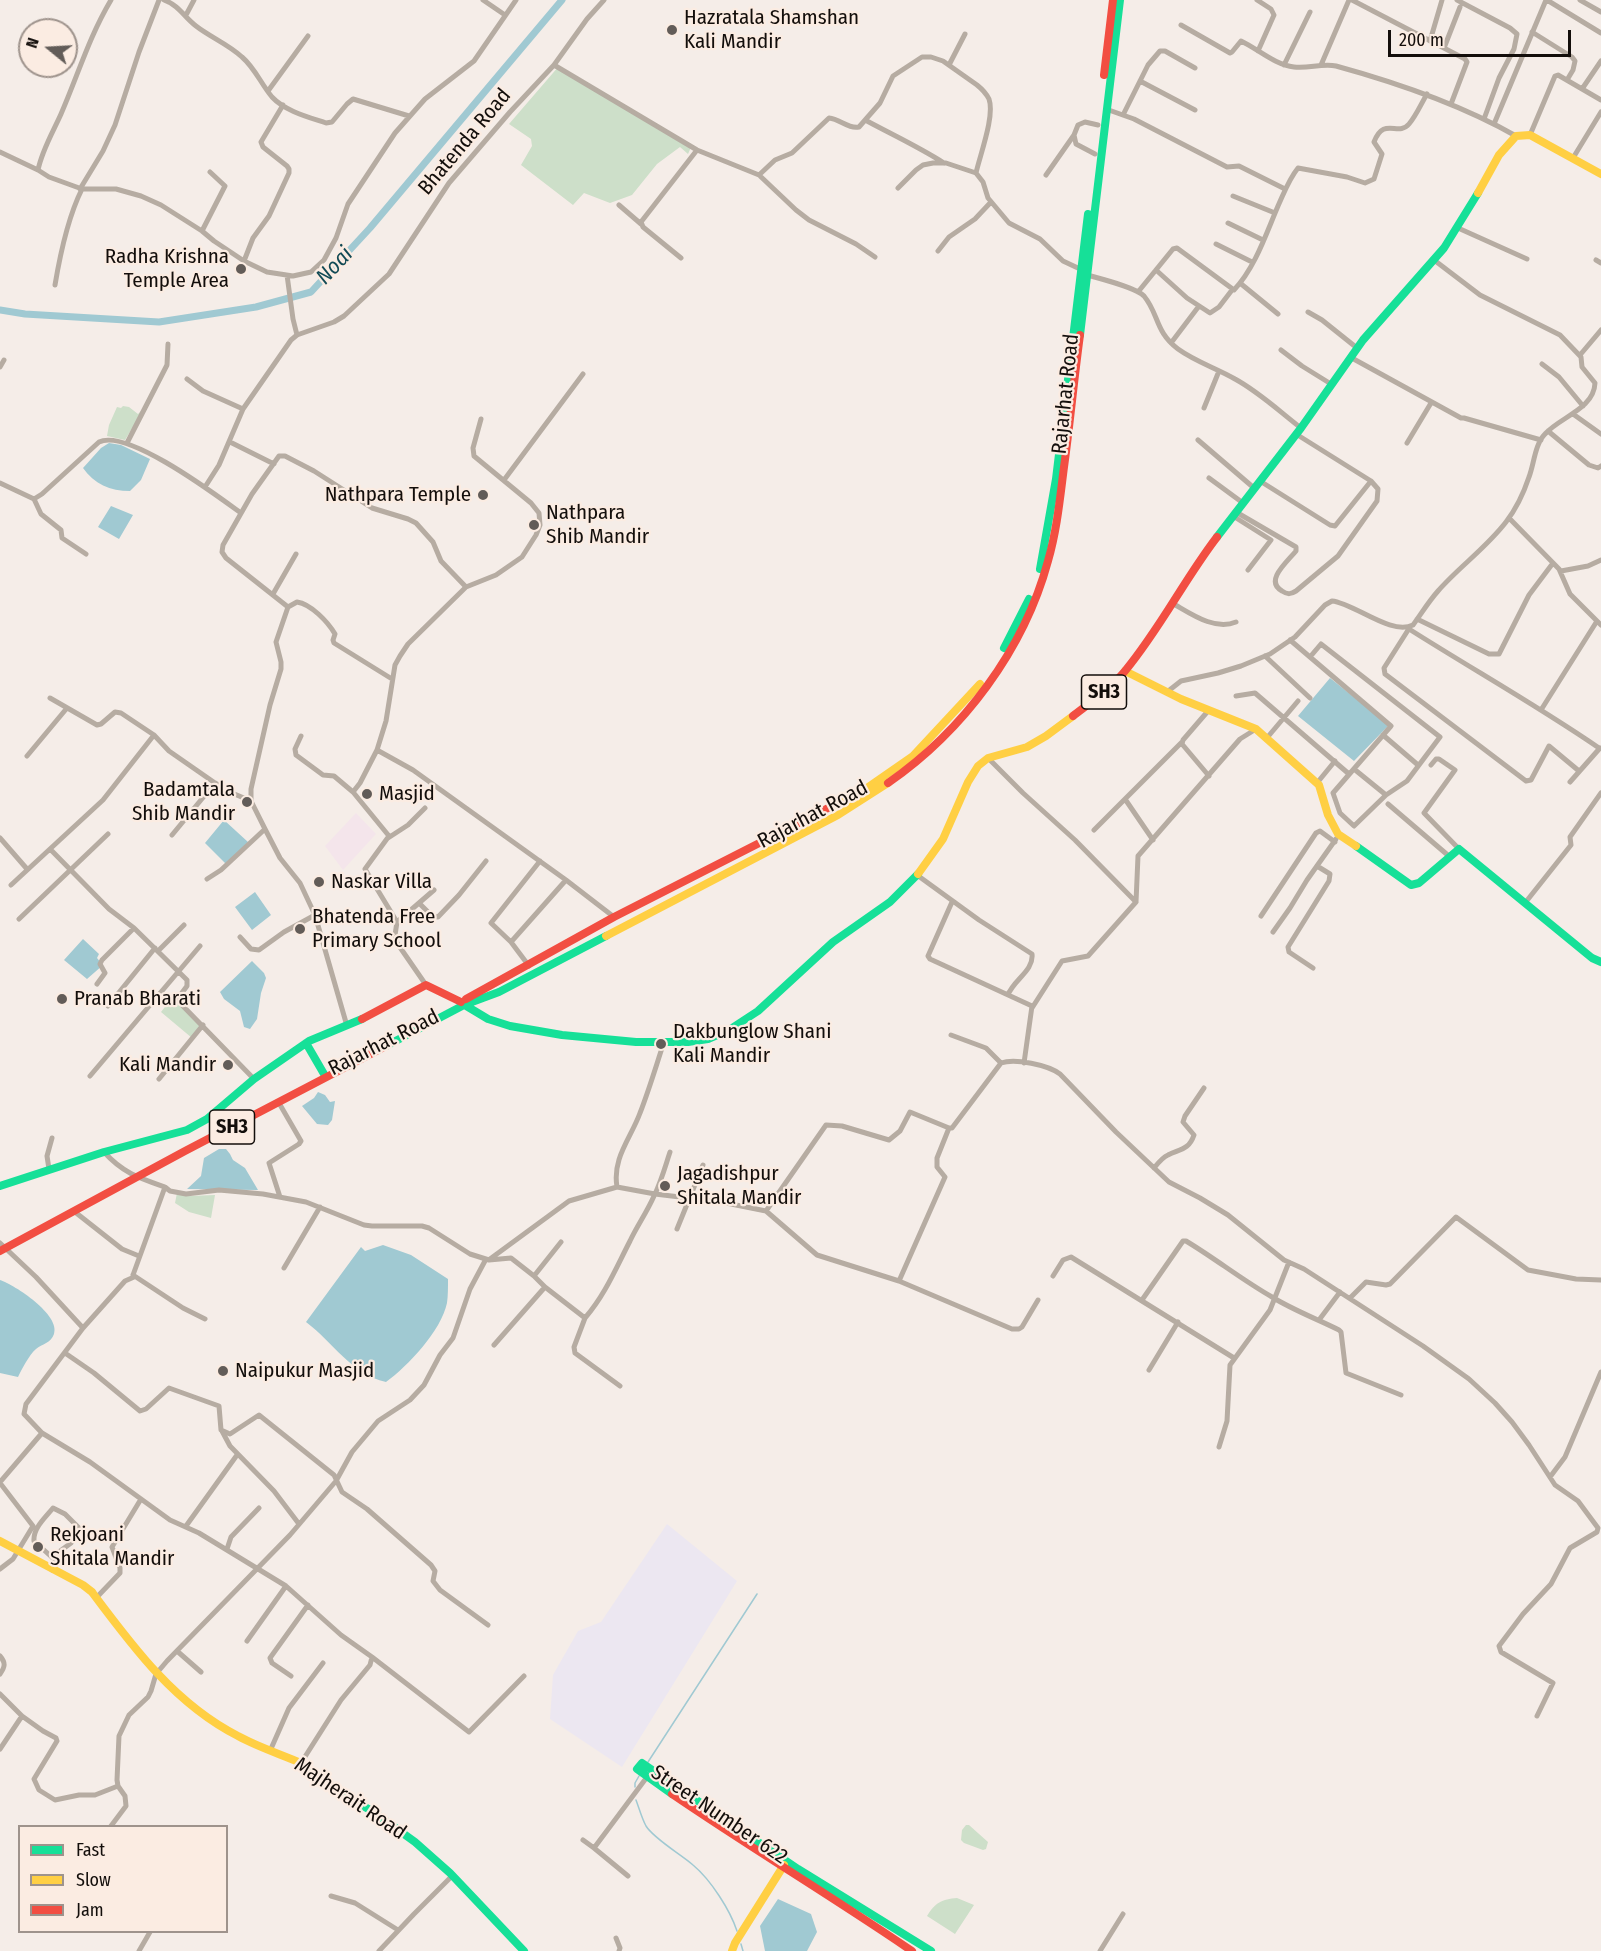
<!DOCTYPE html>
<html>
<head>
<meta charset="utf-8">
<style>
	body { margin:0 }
	#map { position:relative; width:1601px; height:1951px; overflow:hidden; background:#f5ede8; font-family:"Fira Sans Condensed",sans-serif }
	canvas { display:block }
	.legend { position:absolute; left:18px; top:1825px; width:210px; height:108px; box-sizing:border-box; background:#fbece2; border:2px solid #9e938c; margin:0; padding:8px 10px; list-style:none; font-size:18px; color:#130e0b }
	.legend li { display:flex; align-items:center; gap:12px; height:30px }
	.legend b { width:30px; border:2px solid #9e938c }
	.north { position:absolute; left:18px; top:18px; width:60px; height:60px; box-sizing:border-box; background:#fbece2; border:2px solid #9e938c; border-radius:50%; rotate:288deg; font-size:16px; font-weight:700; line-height:24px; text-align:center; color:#130e0b }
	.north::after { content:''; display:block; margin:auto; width:21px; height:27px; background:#625c58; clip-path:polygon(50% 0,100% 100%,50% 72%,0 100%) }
	.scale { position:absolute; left:1388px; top:30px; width:183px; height:27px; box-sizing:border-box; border:3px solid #130e0b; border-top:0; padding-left:8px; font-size:18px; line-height:21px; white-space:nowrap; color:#130e0b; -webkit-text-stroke:4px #fbece2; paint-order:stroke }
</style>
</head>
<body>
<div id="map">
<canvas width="1601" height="1951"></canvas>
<ul class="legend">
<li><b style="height:8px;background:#16e098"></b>Fast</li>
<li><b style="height:8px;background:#ffcf43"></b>Slow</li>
<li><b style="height:8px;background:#f24e42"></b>Jam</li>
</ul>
<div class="north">N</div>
<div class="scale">200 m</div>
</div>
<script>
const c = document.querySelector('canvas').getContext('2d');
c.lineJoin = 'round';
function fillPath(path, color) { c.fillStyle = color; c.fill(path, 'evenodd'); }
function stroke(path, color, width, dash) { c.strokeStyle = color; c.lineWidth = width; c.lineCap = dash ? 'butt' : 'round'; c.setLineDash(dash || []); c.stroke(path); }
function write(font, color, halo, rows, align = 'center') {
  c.font = font + ' "Fira Sans Condensed",sans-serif'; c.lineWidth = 4.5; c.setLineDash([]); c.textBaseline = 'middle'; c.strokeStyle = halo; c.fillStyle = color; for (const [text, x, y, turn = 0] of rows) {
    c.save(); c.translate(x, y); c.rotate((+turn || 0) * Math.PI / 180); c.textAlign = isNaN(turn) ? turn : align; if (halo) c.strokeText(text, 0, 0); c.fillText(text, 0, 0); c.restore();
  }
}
fillPath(new Path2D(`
	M667,1524L737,1581L622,1767L550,1719L553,1675L578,1631L601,1622Z`), '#ece7f1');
fillPath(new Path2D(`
	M356,813L376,834L343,870L325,846Z`), '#f4e5eb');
fillPath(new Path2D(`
	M559,66L692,145L688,154L680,147L657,164L632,195L610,203L584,193L573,205L521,165L532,146L531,139L509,124Z
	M123,406L129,407L138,414L141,411L142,412L125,440L107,436L109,425L117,407L121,408Z
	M172,998L202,1027L192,1038L161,1012Z
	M177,1193L189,1196L215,1195L211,1218L189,1212L175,1203Z
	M966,1825H969L988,1842L986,1849L983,1850L964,1843L961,1840L962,1830Z
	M957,1898L974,1905L955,1934L927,1916C935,1903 942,1899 957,1898Z`), '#cddfc9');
fillPath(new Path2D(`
	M109,443L121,445L150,459L141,480L130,491C110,491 94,484 83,468L101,448Z
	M111,506L133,515L119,539L98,527Z
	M1330,678L1389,725L1354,761L1298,716Z
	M224,820L248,842L226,864L205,843Z
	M255,892L271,915L252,930L235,907Z
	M83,939L99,954L97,958L103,965L87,979L64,960Z
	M252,961L264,973L266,978L261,993L257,1019L250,1029L244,1027L240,1011L224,999L220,992Z
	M318,1092L325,1095L330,1102L335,1101L332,1120L328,1125L317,1124L302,1106L314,1098Z
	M219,1149H226L230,1154L233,1160L245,1168L258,1190L187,1189L201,1176L204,1158Z
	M383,1245L411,1255L448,1279C448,1287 448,1296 447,1303C441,1331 408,1366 386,1382C351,1374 333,1342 306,1322L361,1247L365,1251Z
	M0,1280C15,1285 61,1315 54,1334C51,1343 42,1344 36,1349C29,1355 22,1369 18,1377L0,1373Z
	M778,1899L811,1914L817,1932L807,1951H765L760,1926Z`), '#a0c9d2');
stroke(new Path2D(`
	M648,1762L757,1594
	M635,1787V1783L639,1776
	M636,1800C639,1808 642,1819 646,1826C654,1839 682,1855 693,1865C711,1880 730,1910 737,1931
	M741,1944L743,1951`), '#a0c9d2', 1.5);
stroke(new Path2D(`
	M0,310L25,314L159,322L256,307L311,292L370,228L562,0`), '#a0c9d2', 7);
stroke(new Path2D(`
	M111,0C89,37 78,75 61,114C53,132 42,150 38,170L49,177L82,189H116L141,196L161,205L202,231L214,241L244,261L267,272L293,276L311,272L324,260L336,238L348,204L395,133L425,99L474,61L516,0
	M164,0C180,6 183,16 196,26C210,37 228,44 242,57C255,68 261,84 272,97C285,111 308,117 326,123L332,122L347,104L353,99L409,116
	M483,0L505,15
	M1257,0L1271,9L1274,15L1258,51
	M1352,0L1465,59L1467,62L1451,104
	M1457,0L1510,28L1517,34L1514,49L1499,78L1484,119
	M1547,0L1601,33
	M1580,0L1601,12
	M186,15L194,0
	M1181,25L1230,53L1232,52L1241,41C1258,49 1275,65 1294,67C1308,69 1322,63 1336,66C1398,83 1460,104 1516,136
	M1532,32L1572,57L1575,61L1573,70L1567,80
	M1430,41L1442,0
	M1444,48L1460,7
	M554,65L587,19L604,0
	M949,65L965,34
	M1284,65L1310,12
	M1321,65L1349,0
	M1140,81L1195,110
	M1582,89L1601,61
	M268,91L308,36
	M1106,109L1134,119L1227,167L1239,166L1285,189
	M1123,115L1148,65L1160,51H1165L1195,68
	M867,121C893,135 919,147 944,163
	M1494,124L1546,0
	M1530,135L1555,76L1558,75L1601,100
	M0,152L38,170
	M1095,154L1076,144L1074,135L1078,125L1085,122L1098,125
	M1573,158L1601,112
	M759,175L775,160L792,153L829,118C840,119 848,129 859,127L880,103L893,76L922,57H931L943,61L977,85C982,89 986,93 989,99C995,116 980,155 976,173
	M1046,175L1074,135
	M898,188L916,170L923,165L933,163H946L976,173L983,182L988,198L1009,223L1040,239L1063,261L1080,269
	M80,189L103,151L115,125L139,52L159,0
	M1233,196L1275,213
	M619,205L641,224
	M1228,223L1263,240
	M1458,228L1527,259
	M202,231L225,186L210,172
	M1216,244L1252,262
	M938,251L949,237L975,219L991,202
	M681,258L643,227L641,222L697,150
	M1596,260L1601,263
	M244,261L253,238L269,216L289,173V169L287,166L263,147L261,142L283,105
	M1156,270L1187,298L1210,313L1219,307L1232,290
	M1084,274C1097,278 1136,287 1144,296C1159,314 1155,332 1178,349C1196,362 1216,368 1235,379C1259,392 1279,411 1301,428
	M287,275L293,319L297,335
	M1240,283L1278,314
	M55,285C60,255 68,217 82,189
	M1138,292L1173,249L1177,248L1234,290C1255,268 1266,234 1278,206C1284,193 1289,179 1298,168L1347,177L1365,183L1374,179L1382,154L1374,142C1384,116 1398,137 1409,124C1416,116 1421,104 1427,94
	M1308,312L1322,320L1357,348
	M1171,343L1199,306
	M1281,350L1302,366L1331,384
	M1580,355L1601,330
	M1350,357L1461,418H1464L1541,440
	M1542,364L1559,377L1583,406
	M0,367L4,360
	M187,379L203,391L243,409
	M1204,408L1219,371
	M1573,414L1601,434
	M1548,431L1589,465L1598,468L1601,466
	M1198,440L1254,488
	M230,442L274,464
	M127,443L167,365L168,344
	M1407,443L1431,403
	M1209,478L1243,503
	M504,480L583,374
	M1260,481L1330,525L1335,526L1371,481
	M0,483L34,499L42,494L99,442C127,428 216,495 241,513
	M205,487L219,465L243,409L291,340L297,335L334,322L344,316L389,274L449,183L510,112L554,65L697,150L759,175L796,210L809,220L856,244L875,257
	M34,499L41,514L61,530L62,538L86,554
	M1236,512L1296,547V551C1287,562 1264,581 1282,591C1288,595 1291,594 1296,591L1338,556L1377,501L1378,489L1371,481L1296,434
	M1233,516L1271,540L1248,570
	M1509,518L1559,569L1570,594L1601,625
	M1561,571L1588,566L1601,560
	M273,594L296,554
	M1172,603C1190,613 1214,631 1236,622
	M288,607L297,602C311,604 328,622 335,634L333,640L334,643L392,679
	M1417,619L1489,654H1499L1529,595L1553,563
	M1410,627L1384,668L1385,674L1526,781L1531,780L1549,746L1579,771
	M1409,629C1472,669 1538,706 1599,748
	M1290,640L1391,726L1333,793L1340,813L1354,826L1386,795
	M1265,656L1310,698
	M1310,657L1321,644L1440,737L1407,781L1386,795L1354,769
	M1167,692L1181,681L1218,673L1241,666L1270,654L1295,637L1325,605L1332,601C1354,603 1391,636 1413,625C1421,614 1429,601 1438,591C1459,567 1486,548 1506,522C1516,509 1524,492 1529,477C1534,464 1535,444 1545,434C1560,417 1594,409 1595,383L1582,367L1581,357L1560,335L1480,295L1434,260
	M1236,696L1255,693L1349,774
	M50,698L97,725L101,724L115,712L121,713L154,735L169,751L215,783L232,793L251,801
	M1541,710L1597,621
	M1208,711L1183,740L1182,744L1209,776
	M1383,735L1418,765
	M301,736L295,749L296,755L323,775L334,776L353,792
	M1266,739L1298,701
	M377,750L386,721L395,665L400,656L408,644L466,587L496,575L522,557L536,535L540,525L539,513L531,503L474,456L473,448L481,419
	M27,756L67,708
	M988,758L1023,793L1075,840L1136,902
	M1431,765L1436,759H1439L1455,770L1424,813L1459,849
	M1570,782L1600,748
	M1317,783L1335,761
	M1125,799L1153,840
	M1388,804L1450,857
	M1094,830L1182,742
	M172,835L215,783
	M0,838L27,869
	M388,838L408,825L425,808
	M51,850L109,909L134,928L187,980V986L178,998L180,1003L254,1079
	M917,875L979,920L1032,954C1034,971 1013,980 1008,995
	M207,879L221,870L265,829
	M11,885L103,800L154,735
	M952,902L928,956L930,959L1032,1006L1024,1063
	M419,903L432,916L438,917L459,895L486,861
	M1525,903L1571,845L1570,837L1601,793
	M1261,916L1316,833L1320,831L1335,842
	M19,919L108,834
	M397,922L434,890
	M1273,932L1290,908L1307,880L1336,839
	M240,937L251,949L259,950L284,932L315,915
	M511,942L566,880
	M158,951L184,925
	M529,966L511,942L491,923L540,861
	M1313,968L1289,952L1288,947L1329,881L1330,874L1317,866
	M97,984L105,973L100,964L102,960L134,928
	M426,985L397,943L395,935L397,922L365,869L389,836L353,792L360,783L377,750L413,770L566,880L614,917
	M108,1006L155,948
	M1032,1008L1062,961L1088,956L1136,902L1138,856L1240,739L1256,729
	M347,1026L315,915L300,883L280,858L265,829L251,801V789L270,705L281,669V662L276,642L288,607L226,558L222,552L223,545L252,494L279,456H285L314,471L372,508L408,519L416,523L433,542L441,561L466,587
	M951,1035L986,1048L1001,1063
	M664,1042C656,1066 649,1090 640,1113C631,1138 612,1158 617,1187L655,1194L721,1202L766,1211L826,1125L842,1126L889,1140L900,1131L910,1112L949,1128H952L1001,1063C1015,1058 1048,1065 1060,1074L1116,1132L1169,1182L1200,1198L1228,1215L1284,1260L1304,1269L1423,1346L1469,1379L1495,1403L1512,1422L1529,1445L1555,1485L1578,1501L1598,1528L1597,1532L1570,1548L1551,1584L1523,1614L1499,1646L1501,1652L1553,1683L1537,1716
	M90,1076L200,946
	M159,1079L203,1025
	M279,1103L301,1141L299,1144L269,1163L280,1197
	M104,1152C123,1173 139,1178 165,1187L170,1191L186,1194L219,1190L263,1194L306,1202L364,1225L372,1226H422L429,1228L470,1254L489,1260L511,1258L534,1276
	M1154,1168C1158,1163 1163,1157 1168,1155C1180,1149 1189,1150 1194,1135L1183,1122L1185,1116L1204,1088
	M49,1169L47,1156L52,1138
	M766,1211L817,1255L899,1281L1012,1329H1019L1022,1327L1038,1300
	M75,1212L122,1249L139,1256
	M677,1229L703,1165
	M0,1243L36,1277L83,1328L125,1281L134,1277L133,1275L183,1308L205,1319
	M490,1259L569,1201L617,1187
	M284,1268L320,1207
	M133,1275L165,1187
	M1053,1276L1063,1260L1071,1257L1234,1358
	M899,1281L945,1177L937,1167V1158L949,1128
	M545,1287L534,1276L561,1242
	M1350,1298L1366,1282L1386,1285L1390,1284L1456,1217L1528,1270L1576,1279L1601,1280
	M1142,1300L1183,1241H1186C1216,1259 1242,1280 1272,1297C1293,1310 1317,1319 1339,1330L1341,1332L1346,1373L1401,1395
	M585,1318C605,1295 616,1268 630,1241C637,1226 647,1212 654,1196C661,1182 665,1167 670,1152
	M1319,1320L1340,1292
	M83,1328L26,1404L24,1414L42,1433L90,1462L170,1520L199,1533L286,1586L341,1635L372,1657L370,1665L341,1700L301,1763
	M494,1345L545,1287L585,1318L574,1347L575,1353L620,1386
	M65,1353L94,1373L140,1411L146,1409L169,1388L219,1406L221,1430L230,1434L259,1415L334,1475L342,1492L367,1509L431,1565L435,1571L433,1581L440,1590L488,1625
	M1149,1370L1178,1322
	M222,1431L230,1446L274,1491L299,1524
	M1219,1447L1227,1421L1230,1365L1270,1310L1289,1262
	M1550,1477L1565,1457L1601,1372
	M0,1482L42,1433
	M0,1483L33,1526L13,1559L0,1569
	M186,1526L237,1455
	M227,1549L231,1537L259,1508
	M52,1570L55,1566V1560L34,1541C33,1528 45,1518 53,1508L65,1514L79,1528L71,1543L52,1557
	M97,1597L120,1573V1568L112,1547L141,1499
	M247,1641L286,1586
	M177,1651L201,1672
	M0,1656C6,1663 5,1667 0,1674
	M372,1657L469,1732L524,1676
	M291,1676L272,1663L270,1658L308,1605
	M0,1694L22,1716L0,1749
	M22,1716L43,1731L56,1738L57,1741L34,1779L39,1790L55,1800L79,1795H95L118,1786
	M270,1751L289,1708L323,1663
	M111,1826L126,1806L125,1796L118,1786L117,1780L119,1736L129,1715L148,1697L151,1691L156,1674L167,1661L290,1535L336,1481L352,1452L378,1421L410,1400L424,1385L440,1355L453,1338L470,1289L486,1259
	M583,1840L594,1848
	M628,1876L594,1848L647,1777
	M331,1896L355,1903L398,1930
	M616,1938L620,1948L619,1951
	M139,1951L150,1932
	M379,1951L414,1914L452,1876
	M1100,1951L1123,1914`), '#b6aca2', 5);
stroke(new Path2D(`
	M1080,335L1120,0
	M1217,537L1301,428L1363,340L1444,248L1478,193
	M1040,569L1056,479L1088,214
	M1004,648L1029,599
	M1356,846L1411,885L1419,883L1459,849L1592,958L1601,962
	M463,1004L488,1019L510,1026L562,1035L636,1042H688L708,1039L729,1030L758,1011L833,942L890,902L918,874
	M306,1043L324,1074
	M386,1046L464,1005L499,992L606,936
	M0,1186L104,1152L187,1130L207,1119L254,1079L309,1041L362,1019
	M301,1763L347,1797L372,1811L415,1842L450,1873L524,1951
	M672,1794L637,1769L642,1763L798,1869L931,1951`), '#16e098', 8);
stroke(new Path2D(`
	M1478,193L1499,155L1516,136L1530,135L1601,174
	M1125,671L1181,699L1256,729L1319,785L1328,815L1338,834L1356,846
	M834,805L864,790L913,756L980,684
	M918,874L943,839L968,782L978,766L988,758L1027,747L1046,736L1073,716
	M606,936L838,815L888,783
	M0,1541L83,1585L92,1592C133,1647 175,1704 238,1736C258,1747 280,1754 301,1763
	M732,1951L735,1943L784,1865`), '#ffcf43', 8);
stroke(new Path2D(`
	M1104,75L1113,0
	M1073,716C1091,702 1110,689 1125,671C1160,629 1184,580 1217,537
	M888,783C963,731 1024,650 1048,561C1057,530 1060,498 1064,467C1070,423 1074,379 1080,335
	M466,999L614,917L834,805
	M362,1019L426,985L461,1002
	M0,1251L185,1151L386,1046
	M672,1794C751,1848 833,1897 912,1951`), '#f24e42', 8);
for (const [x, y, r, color] of [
	[672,30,6,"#625c58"],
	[241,269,6,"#625c58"],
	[483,495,6,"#625c58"],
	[534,525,6,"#625c58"],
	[367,794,6,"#625c58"],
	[247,802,6,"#625c58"],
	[319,882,6,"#625c58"],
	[300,929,6,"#625c58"],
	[62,999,6,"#625c58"],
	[661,1044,6,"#625c58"],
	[228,1065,6,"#625c58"],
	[665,1186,6,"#625c58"],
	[223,1371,6,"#625c58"],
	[38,1547,6,"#625c58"]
]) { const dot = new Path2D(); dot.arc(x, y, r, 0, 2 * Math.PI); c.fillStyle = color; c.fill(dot); stroke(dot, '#fbece2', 2); }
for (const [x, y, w] of [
	[1104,692,45],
	[232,1127,45]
]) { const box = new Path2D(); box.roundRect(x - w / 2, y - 17, w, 34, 4.5); c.fillStyle = '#fbece2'; c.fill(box); stroke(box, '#130e0b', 1.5); }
write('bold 20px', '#130e0b', null, [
	["SH3",1104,692],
	["SH3",232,1127]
]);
write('21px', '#130e0b', '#fbece2', [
	["Hazratala Shamshan",684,18],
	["Kali Mandir",684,42],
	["Radha Krishna",229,257,"right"],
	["Temple Area",229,281,"right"],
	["Nathpara Temple",471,495,"right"],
	["Nathpara",546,513],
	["Shib Mandir",546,537],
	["Badamtala",235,790,"right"],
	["Shib Mandir",235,814,"right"],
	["Masjid",379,794],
	["Naskar Villa",331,882],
	["Bhatenda Free",312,917],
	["Primary School",312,941],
	["Pranab Bharati",74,999],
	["Dakbunglow Shani",673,1032],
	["Kali Mandir",673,1056],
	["Kali Mandir",216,1065,"right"],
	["Jagadishpur",677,1174],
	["Shitala Mandir",677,1198],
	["Naipukur Masjid",235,1371],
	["Rekjoani",50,1535],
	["Shitala Mandir",50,1559]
], 'left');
write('21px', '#130e0b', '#fbece2', [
	["Bhatenda Road",465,142,-50],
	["Rajarhat Road",1066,394,-84],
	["Rajarhat Road",813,815,-28],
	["Rajarhat Road",384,1043,-27],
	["Majherait Road",350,1799,34],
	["Street Number 622",719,1815,34]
]);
write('italic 22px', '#124a55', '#fbece2', [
	["Noai",335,266,-47]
]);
</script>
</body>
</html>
